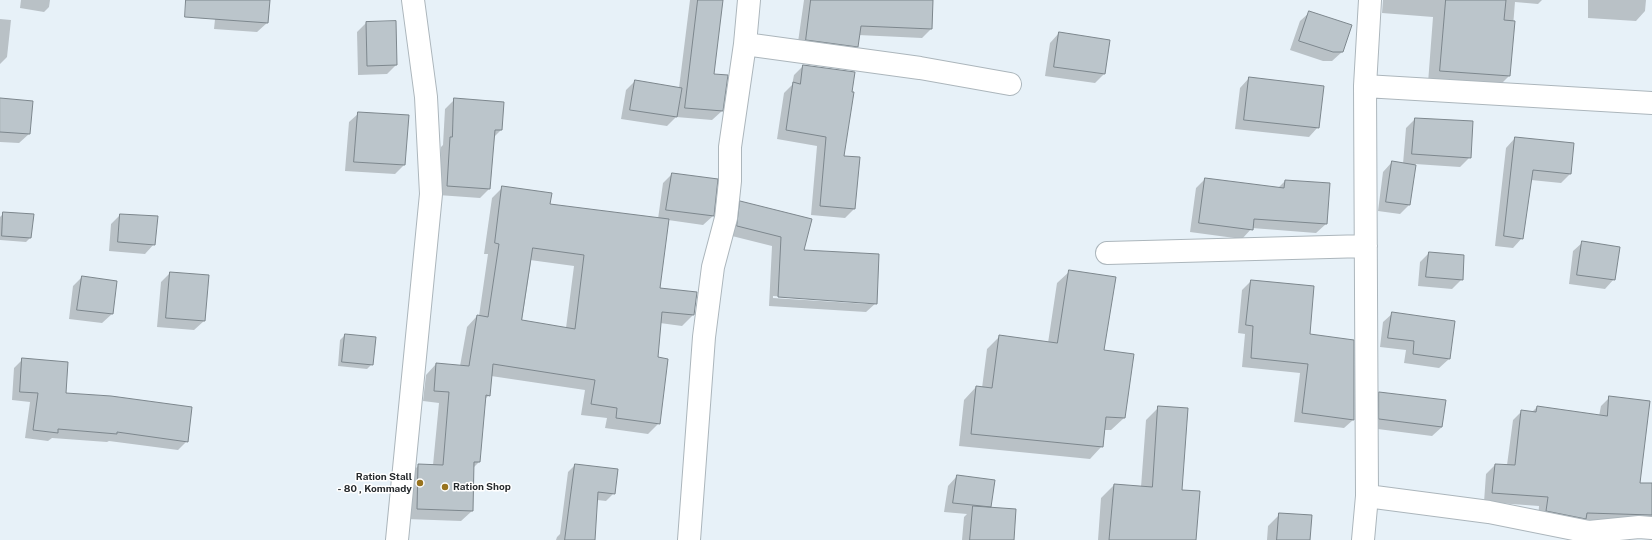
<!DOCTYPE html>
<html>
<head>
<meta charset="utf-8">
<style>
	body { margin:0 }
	canvas { display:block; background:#e7f1f8 }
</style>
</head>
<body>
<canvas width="1652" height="540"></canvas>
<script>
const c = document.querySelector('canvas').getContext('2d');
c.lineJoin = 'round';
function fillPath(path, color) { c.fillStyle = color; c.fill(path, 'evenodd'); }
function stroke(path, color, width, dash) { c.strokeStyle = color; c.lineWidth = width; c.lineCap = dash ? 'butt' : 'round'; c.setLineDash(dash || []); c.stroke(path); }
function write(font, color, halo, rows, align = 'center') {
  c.font = font + ' "Public Sans",sans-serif'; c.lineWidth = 3; c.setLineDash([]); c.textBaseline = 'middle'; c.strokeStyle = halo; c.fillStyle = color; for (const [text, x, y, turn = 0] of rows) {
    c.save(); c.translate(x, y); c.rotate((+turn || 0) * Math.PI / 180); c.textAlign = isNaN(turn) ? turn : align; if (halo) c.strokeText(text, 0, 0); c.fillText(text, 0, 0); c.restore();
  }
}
fillPath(new Path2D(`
	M21,0H50L49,7L44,12L20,8Z
	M217,0H269L267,23L257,32L214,29Z
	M690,0H722L713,75L722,111L712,120L676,117L667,126L621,119L626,90L635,81L679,88Z
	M804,0H932L931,29L922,38L858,35L857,46L848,56L797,49Z
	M1383,0H1542L1538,4L1515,2L1509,76L1496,89L1428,83L1433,17L1382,13Z
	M1588,0H1646L1645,11L1636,21L1588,18Z
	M1310,12L1342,52L1332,61H1323L1290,50L1300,21Z
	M0,19L11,20L7,57L0,64Z
	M366,23L396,65L387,74L358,75L357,32Z
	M1059,33L1104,74L1095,83L1045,76L1050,43Z
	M803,66L843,157L859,158L854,209L845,218L811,215L817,146L777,139L784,93L792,85L794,75Z
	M1249,78L1318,127L1309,137L1235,129L1240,88Z
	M0,99L32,102L29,134L19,143L0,142Z
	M455,99L503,102L501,130L493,138L489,189L480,198L438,195L441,147L443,145L445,109Z
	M359,113L404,165L395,174L345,171L349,122Z
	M1415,119L1470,157L1460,167L1415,164L1409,205L1400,214L1378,211L1383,172L1392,162L1403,164L1406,128Z
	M1515,138L1570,174L1561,183L1531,180L1522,238L1513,248L1495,246L1506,148Z
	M672,174L716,180L713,216L703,225L668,220L659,288L693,315L682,326L660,323L656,358L659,423L648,434L605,428L607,418L581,415L585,390L491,376L489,395L484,400L479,462L473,468L472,511L461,521L406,519L408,476L419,465H433L439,403L423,401L426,375L436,364L460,366L467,327L477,316H479L488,254H484L492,198L503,187L549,205L658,219L663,183ZM530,260L574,266L566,328L521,321Z
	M1205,179L1278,188L1285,181L1326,224L1316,233L1252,228L1242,239L1190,232L1196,188Z
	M741,202L803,251L876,303L866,312L769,306L772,246L728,235L731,211ZM773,296L868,302V304L773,298Z
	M4,213L31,237L26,242L0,240V217Z
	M120,215L154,244L145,254L109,251L111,224Z
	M1583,242L1614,279L1605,289L1569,284L1573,251Z
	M1429,253L1462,279L1452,289L1418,286L1420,262Z
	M1070,271L1103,351L1124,418L1111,430H1104L1102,446L1090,459L959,446L964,400L976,387L982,388L987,349L1000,336L1048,343L1057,283Z
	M170,273L208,276L204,321L194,330L157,327L161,282Z
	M82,277L116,281L112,314L102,323L69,319L73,286Z
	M1251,281L1308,335L1353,420L1344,428L1294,422L1300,373L1242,367L1245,334L1238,333L1242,290Z
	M1393,313L1449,359L1439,368L1404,363L1406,350L1380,347L1383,322Z
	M345,335L372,364L367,369L338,366L340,340Z
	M23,359L65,394L187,441L178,450L109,441L107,442L52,438L48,441L25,438L30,402L12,400L14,368Z
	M1379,393L1442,427L1432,436L1370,428V403Z
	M1610,397L1639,484H1652V529L1538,520L1539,506L1484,502L1486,474L1495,465H1507L1513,420L1522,411L1532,412L1537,407L1599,416L1601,406Z
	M1159,407L1194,540H1098L1101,498L1114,485L1141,487L1146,420Z
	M575,465L614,493L606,501L597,500L594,540H556L557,537L560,534L568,472Z
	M957,476L990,507L989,508L1013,540H962L964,517L967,514L944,512L948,486Z
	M1280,514L1309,540H1267L1268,526Z`), '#0003');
const building = new Path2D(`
	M186,0H270L268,23L185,17Z
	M698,0H723L714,74L728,75L723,111L685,108Z
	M811,0H933L932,29L861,26L858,47L806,40Z
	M1446,0H1506L1504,20L1515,21L1510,76L1440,71Z
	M1309,11L1352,25L1343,52H1333L1299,41Z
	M396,21L397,65L367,66L366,22Z
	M1059,32L1110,40L1105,74L1054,67Z
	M803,65L855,72L852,92H854L844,156L860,157L855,209L820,206L826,137L786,130L793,82L800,84Z
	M1249,77L1324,86L1319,128L1244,120Z
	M635,80L682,88L677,117L630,110Z
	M0,98L33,101L30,134L0,132Z
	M454,98L504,102L502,130H495L490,189L447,186L450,137H452Z
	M358,112L409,115L405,165L354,162Z
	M1415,118L1473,121L1471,158L1412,154Z
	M1515,137L1574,143L1571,174L1533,170L1523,239L1504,236Z
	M1392,161L1416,165L1410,205L1386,202Z
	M672,173L718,179L714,216L666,210Z
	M1205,178L1284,188L1285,180L1330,183L1327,224L1254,219L1253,230L1199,223Z
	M502,186L552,193L550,204L669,219L660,288L697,292L694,315L662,312L658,357L668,359L660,424L616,418L617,408L591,404L595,380L493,364L490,396L486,395L480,462H474L473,511L417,509L418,464L443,465L449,392L434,391L436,363L469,366L477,315L488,317L499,244L495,243ZM533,248L584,255L575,329L522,320Z
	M740,201L812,219L804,250L879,254L877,304L778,297L781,237L737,226Z
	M3,212L34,214L31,238L2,236Z
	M120,214L158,216L155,245L118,242Z
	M1582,241L1620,247L1615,280L1577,275Z
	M1429,252L1464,255L1463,280L1426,277Z
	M1069,270L1116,277L1104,350L1134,354L1125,418L1106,417L1103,447L971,434L976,386L992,388L999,335L1057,343Z
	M170,272L209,275L205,321L166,318Z
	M82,276L117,281L113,314L77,310Z
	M1251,280L1314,286L1310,334L1354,340V420L1302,413L1308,364L1251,358L1253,326L1246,325Z
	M1392,312L1455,321L1450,359L1413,354L1414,341L1388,338Z
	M345,334L376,337L373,365L342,362Z
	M22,358L68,362L66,393L111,396L192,407L188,442L117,432V434L58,429V433L33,430L38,393L20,392Z
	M1379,392L1446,400L1442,427L1379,419Z
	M1609,396L1650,401L1640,483H1652V515L1587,513L1586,519L1546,511L1548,497L1492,493L1495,464L1515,465L1521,410L1536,412L1537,406L1607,416Z
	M1158,406L1188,408L1182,490L1200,491L1196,540H1109L1114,484L1152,487Z
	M575,464L618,469L615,494L598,492L595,540H565Z
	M957,475L995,480L991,507L953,503Z
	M973,506L1016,509L1014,540H970Z
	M1279,513L1312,515L1310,540H1277Z`);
fillPath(building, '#bbc5cb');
stroke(building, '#7d878d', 1);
const street = new Path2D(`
	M745,44L920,68L1010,84
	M1365,86L1370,0
	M1107,253L1366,246
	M1367,496L1489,512L1589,532L1639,527L1652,528
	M397,540L431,194L426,97L413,0
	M689,540L704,337L713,267L726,218L730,181V147L745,44L749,0
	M1363,540L1367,496L1365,86L1652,103`);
stroke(street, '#acb6bc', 24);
stroke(street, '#fff', 22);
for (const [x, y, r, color] of [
	[420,483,4,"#98731e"],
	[445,487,4,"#98731e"]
]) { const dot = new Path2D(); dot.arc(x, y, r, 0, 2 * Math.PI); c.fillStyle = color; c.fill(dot); stroke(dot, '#fff', 1.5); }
write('bold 10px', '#272b2e', '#fff', [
	["Ration Stall",412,477],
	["- 80 , Kommady",412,489],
	["Ration Shop",453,487,"left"]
], 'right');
</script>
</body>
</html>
